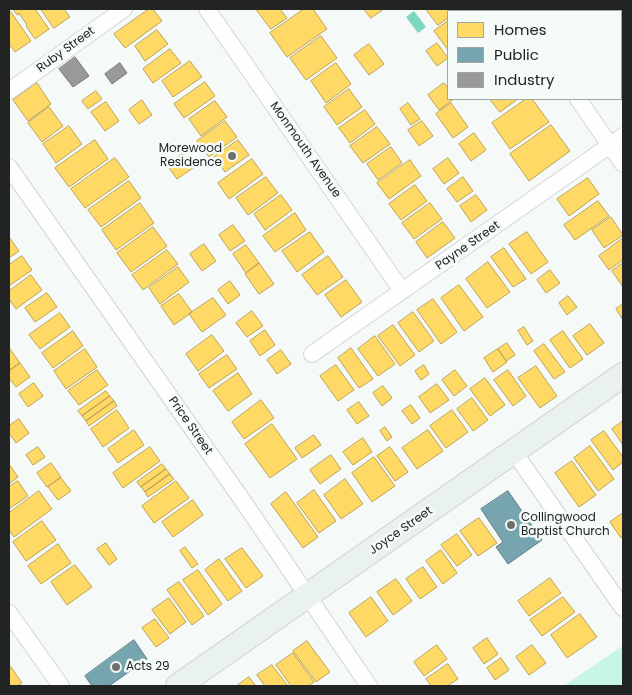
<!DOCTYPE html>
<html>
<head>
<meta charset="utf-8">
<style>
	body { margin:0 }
	#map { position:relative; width:632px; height:695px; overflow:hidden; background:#f5faf8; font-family:Poppins,sans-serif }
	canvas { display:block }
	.frame { position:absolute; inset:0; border:10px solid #222423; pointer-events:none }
	.legend { position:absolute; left:447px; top:10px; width:175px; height:90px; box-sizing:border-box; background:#f4fbf8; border:1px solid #a0a5a3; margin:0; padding:6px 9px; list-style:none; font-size:15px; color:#222423 }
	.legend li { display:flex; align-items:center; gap:10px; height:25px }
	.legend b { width:25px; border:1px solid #a0a5a3 }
</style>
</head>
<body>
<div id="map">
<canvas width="632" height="695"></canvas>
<div class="frame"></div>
<ul class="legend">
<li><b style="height:14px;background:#ffd966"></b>Homes</li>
<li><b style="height:14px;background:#76a5af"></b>Public</li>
<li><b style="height:14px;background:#999"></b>Industry</li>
</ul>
</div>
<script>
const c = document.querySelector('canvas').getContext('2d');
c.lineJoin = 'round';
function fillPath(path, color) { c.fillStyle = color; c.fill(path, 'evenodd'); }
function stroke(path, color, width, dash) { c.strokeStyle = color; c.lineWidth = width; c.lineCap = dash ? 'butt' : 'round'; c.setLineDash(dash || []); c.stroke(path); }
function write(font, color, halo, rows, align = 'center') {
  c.font = font + ' Poppins,sans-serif'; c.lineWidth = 5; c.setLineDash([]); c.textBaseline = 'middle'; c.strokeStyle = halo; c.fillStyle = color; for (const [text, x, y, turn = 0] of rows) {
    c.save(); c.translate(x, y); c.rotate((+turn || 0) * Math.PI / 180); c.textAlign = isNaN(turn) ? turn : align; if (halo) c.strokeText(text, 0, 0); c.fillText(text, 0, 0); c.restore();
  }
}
fillPath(new Path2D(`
	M622,646H623V686H564Z`), '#c7f5e6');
fillPath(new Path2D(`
	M414,11L426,27L418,33L406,17Z`), '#7dd7be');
const homes = new Path2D(`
	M13,9H35L49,29L35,39L26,26L27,25L19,13L18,15Z
	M41,9H64L70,17L54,28Z
	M149,9H153L162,21L125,48L114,34Z
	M256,9H280L287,18L271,29Z
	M304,9H313L327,29L287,57L270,33Z
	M364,9H384L371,18Z
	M426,9H461L457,11H448V18L438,25Z
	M566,9H605L607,11H568Z
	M11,12L31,41L15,52L9,44V14Z
	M448,21V50L434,31Z
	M621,21L623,25V39L621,41Z
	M157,30L168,44L145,61L135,46Z
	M321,36L337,58L306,80L290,58Z
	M623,42V69L621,71V44Z
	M437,43L448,58L437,66L426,51Z
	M369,44L384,64L369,75L354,55Z
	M170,49L181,63L153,83L143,69Z
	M190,61L202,77L173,97L162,81Z
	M336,63L351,84L326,103L311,81Z
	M205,82L215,96L184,118L174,104Z
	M37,83L51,104L28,121L13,100Z
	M444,83L448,88V99H454L439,110L428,95Z
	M349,89L362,107L337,125L324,107Z
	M96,91L102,99L88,109L82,101Z
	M490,99H518L500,112Z
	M526,99H532L549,122L510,149L492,123Z
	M142,100L152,115L139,124L129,110Z
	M215,101L227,117L201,136L189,119Z
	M106,102L119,121L105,131L91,112Z
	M408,103L420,119L411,125L400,109Z
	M451,103L468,127L453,138L436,114Z
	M49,107L63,126L42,142L28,123Z
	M365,110L375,124L350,143L339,128Z
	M225,121L237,137L209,157L197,141Z
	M422,121L433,136L419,146L408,130Z
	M551,125L570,151L529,181L510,154Z
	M69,126L82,144L56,163L43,144Z
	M377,127L390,144L363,163L350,146Z
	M474,133L486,150L471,161L459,144Z
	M95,140L108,159L69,187L55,168Z
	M238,140L249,155L225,172L214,157Z
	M391,147L402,163L378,180L367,164Z
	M183,154L193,168L177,179L167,165Z
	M115,158L129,177L85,208L71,189Z
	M448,158L459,173L444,184L433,169Z
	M252,159L263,174L229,199L218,183Z
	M410,160L421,176L389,199L377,183Z
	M266,177L278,193L248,215L236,198Z
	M463,177L473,191L457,202L447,189Z
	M588,178L599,194L569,216L557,199Z
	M129,181L141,198L101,227L88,210Z
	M415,185L427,201L401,220L389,204Z
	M281,195L292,210L265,230L254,214Z
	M476,195L487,210L471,222L460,206Z
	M598,201L609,216L575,240L564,225Z
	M140,203L154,223L116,250L102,230Z
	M430,203L442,219L414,239L402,223Z
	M295,213L306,230L275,252L263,236Z
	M611,217L623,235L604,248L592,230Z
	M443,222L455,238L427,258L416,242Z
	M233,225L245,241L230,251L219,235Z
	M153,227L167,246L131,272L117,253Z
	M310,232L324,252L297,272L282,251Z
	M527,232L548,262L531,274L509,244Z
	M9,237L19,251L9,258Z
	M623,238V260L609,270L599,256Z
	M204,244L216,261L202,271L190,254Z
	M246,245L259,263L246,273L233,254Z
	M504,248L526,279L513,287L491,257Z
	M167,250L178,264L143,290L132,275Z
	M22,256L32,270L9,286V265Z
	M328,256L343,277L317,295L302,275Z
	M488,262L510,292L487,308L466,279Z
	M259,263L274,284L259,294L245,274Z
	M623,263V287L612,271Z
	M178,267L189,282L160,304L149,288Z
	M550,270L560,283L546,293L537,280Z
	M31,275L42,290L16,309L9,299V291Z
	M346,280L362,302L341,317L325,295Z
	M230,281L240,295L228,304L218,290Z
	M459,285L483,317L464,331L441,298Z
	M47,293L57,307L35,322L25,308Z
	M179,294L192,312L174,325L161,306Z
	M568,296L577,307L567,315L559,303Z
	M213,298L226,315L202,332L189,314Z
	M433,299L457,332L441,344L417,310Z
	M623,304V320L616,309Z
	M252,311L263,326L247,337L236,323Z
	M413,312L434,341L419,352L398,323Z
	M60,313L70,327L40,349L29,335Z
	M590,324L604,343L587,355L573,336Z
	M393,325L415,355L400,366L378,336Z
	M524,327L533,341L527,345L518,331Z
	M265,330L275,345L260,356L250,341Z
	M73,331L83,346L53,368L42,353Z
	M563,331L583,359L570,368L550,340Z
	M212,335L224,351L198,371L186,354Z
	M375,336L395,364L378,376L358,349Z
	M507,343L515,355L506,361L498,349Z
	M544,344L565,372L554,379L534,351Z
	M351,348L373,379L359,388L338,358Z
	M9,349H10L20,363L9,371Z
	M85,349L97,367L66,389L54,371Z
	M498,349L507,362L493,372L484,358Z
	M281,350L291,364L277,374L267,360Z
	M227,355L237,369L209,388L199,374Z
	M20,363L30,377L16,387L9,378V371Z
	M336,365L354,390L338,401L320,376Z
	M424,365L429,374L421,380L415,371Z
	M536,366L557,396L540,408L518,378Z
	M97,370L108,385L79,405L68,391Z
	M455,370L467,386L454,396L442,380Z
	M508,370L526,396L513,406L494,380Z
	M238,373L252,394L228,411L213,391Z
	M485,378L505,405L490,416L470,389Z
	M34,383L43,396L28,407L19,394Z
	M437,384L449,400L430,413L419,397Z
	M383,386L392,398L382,406L373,393Z
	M106,391L110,396L82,416L78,411Z
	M110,396L114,401L86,421L82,416Z
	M472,398L488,420L473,431L457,409Z
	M261,400L274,418L244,439L232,422Z
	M114,401L117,406L89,426L86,421Z
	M359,402L369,416L357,424L347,410Z
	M411,405L420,418L412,424L402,411Z
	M117,410L129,428L103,447L91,429Z
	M452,410L468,432L446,448L430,426Z
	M19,419L29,433L16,443L9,433V426Z
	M623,421V445L612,429Z
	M272,424L297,459L270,478L245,444Z
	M385,427L392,437L387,441L380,431Z
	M134,430L144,445L118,463L108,449Z
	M428,430L443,451L417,469L402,448Z
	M604,431L623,457V462L613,470L591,440Z
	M314,435L321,445L302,458L295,448Z
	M363,438L372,452L353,465L343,452Z
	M590,446L614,479L598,491L574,458Z
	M38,447L45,457L33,465L26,455Z
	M150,447L160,461L123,488L113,473Z
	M390,447L408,472L395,481L377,456Z
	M331,455L341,469L320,484L310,470Z
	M374,457L395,486L372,502L352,473Z
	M572,461L596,495L579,507L555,473Z
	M51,463L61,477L47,487L37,473Z
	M9,464L18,477L9,484Z
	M162,464L166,469L141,487L137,482Z
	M166,469L170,474L145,492L141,487Z
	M170,474L174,479L148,497L145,492Z
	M61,478L71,491L58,500L48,487Z
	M345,479L363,504L341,519L324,495Z
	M18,481L28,496L9,509V487Z
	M176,481L189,498L154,523L142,506Z
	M314,490L336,521L319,533L297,503Z
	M39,491L52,509L14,537L9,530V513Z
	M286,492L318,537L303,548L271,504Z
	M193,500L203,515L173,537L162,522Z
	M623,513V537L621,538L610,522Z
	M479,518L497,543L478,556L460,531Z
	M42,521L56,540L26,561L13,542Z
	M457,534L472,555L457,566L441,545Z
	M106,543L117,559L109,565L97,549Z
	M58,544L71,563L41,584L28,566Z
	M185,547L198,564L192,568L180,551Z
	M242,548L263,576L246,588L225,559Z
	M441,550L457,573L443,584L426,561Z
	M219,559L242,591L228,601L205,570Z
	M75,565L92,587L67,605L51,582Z
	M423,567L437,587L420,599L406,579Z
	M198,570L222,604L208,615L183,580Z
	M550,578L561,593L529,616L518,601Z
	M396,579L412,601L393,615L377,592Z
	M179,582L204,616L192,625L167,590Z
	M371,597L388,621L366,637L349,613Z
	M563,597L575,612L542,636L530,620Z
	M169,598L186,622L170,634L152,610Z
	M580,614L597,637L567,658L551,635Z
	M155,619L169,638L156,647L142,628Z
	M487,638L498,654L484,664L473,648Z
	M307,641L330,672L316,682L293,651Z
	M437,645L447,659L424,676L414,662Z
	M532,645L546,663L529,675L516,657Z
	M293,653L314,682L308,686H291L276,665Z
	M501,658L509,670L495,680L487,668Z
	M448,664L458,679L447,686H431L426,679Z
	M272,665L288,686H265L257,675Z
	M11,667L22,683L17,686H9V669Z
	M249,677L256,686H239L238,685Z`);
fillPath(homes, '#ffd966');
stroke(homes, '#bda352', 1);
const public = new Path2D(`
	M508,491L542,540L508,564L496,547L503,542L481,509Z
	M134,640L147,659L109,686H92L85,676Z`);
fillPath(public, '#76a5af');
stroke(public, '#5d7e85', 1);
const industry = new Path2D(`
	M75,57L89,76L73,87L59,69Z
	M120,63L127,73L112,84L105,74Z`);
fillPath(industry, '#999');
stroke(industry, '#757676', 1);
const minor = new Path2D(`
	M207,9L402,291
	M515,9L517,11
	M9,91L124,9
	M578,99L623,164
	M9,167L245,504L369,686
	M312,354L623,136
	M514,452L623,608
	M9,613L61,686`);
const secondary = new Path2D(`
	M178,686L623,375`);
stroke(minor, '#d2d5d4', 18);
stroke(secondary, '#d2d5d4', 26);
stroke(minor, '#fefefe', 16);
stroke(secondary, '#eaf2f0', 24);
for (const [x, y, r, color] of [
	[232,156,5,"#6c6f6e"],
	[511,525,5,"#6c6f6e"],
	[116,667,5,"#6c6f6e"]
]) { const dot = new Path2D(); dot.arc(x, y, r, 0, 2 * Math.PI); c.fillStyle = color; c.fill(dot); stroke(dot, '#f4fbf8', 2); }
write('12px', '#222423', '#f4fbf8', [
	["Ruby Street",66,50,-36],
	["Monmouth Avenue",305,150,55],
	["Payne Street",468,246,-35],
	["Price Street",190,426,55],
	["Joyce Street",401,531,-35]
]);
write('12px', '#222423', '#f4fbf8', [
	["Morewood",222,149,"right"],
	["Residence",222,163,"right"],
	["Collingwood",521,518],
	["Baptist Church",521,532],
	["Acts 29",126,667]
], 'left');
</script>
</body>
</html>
